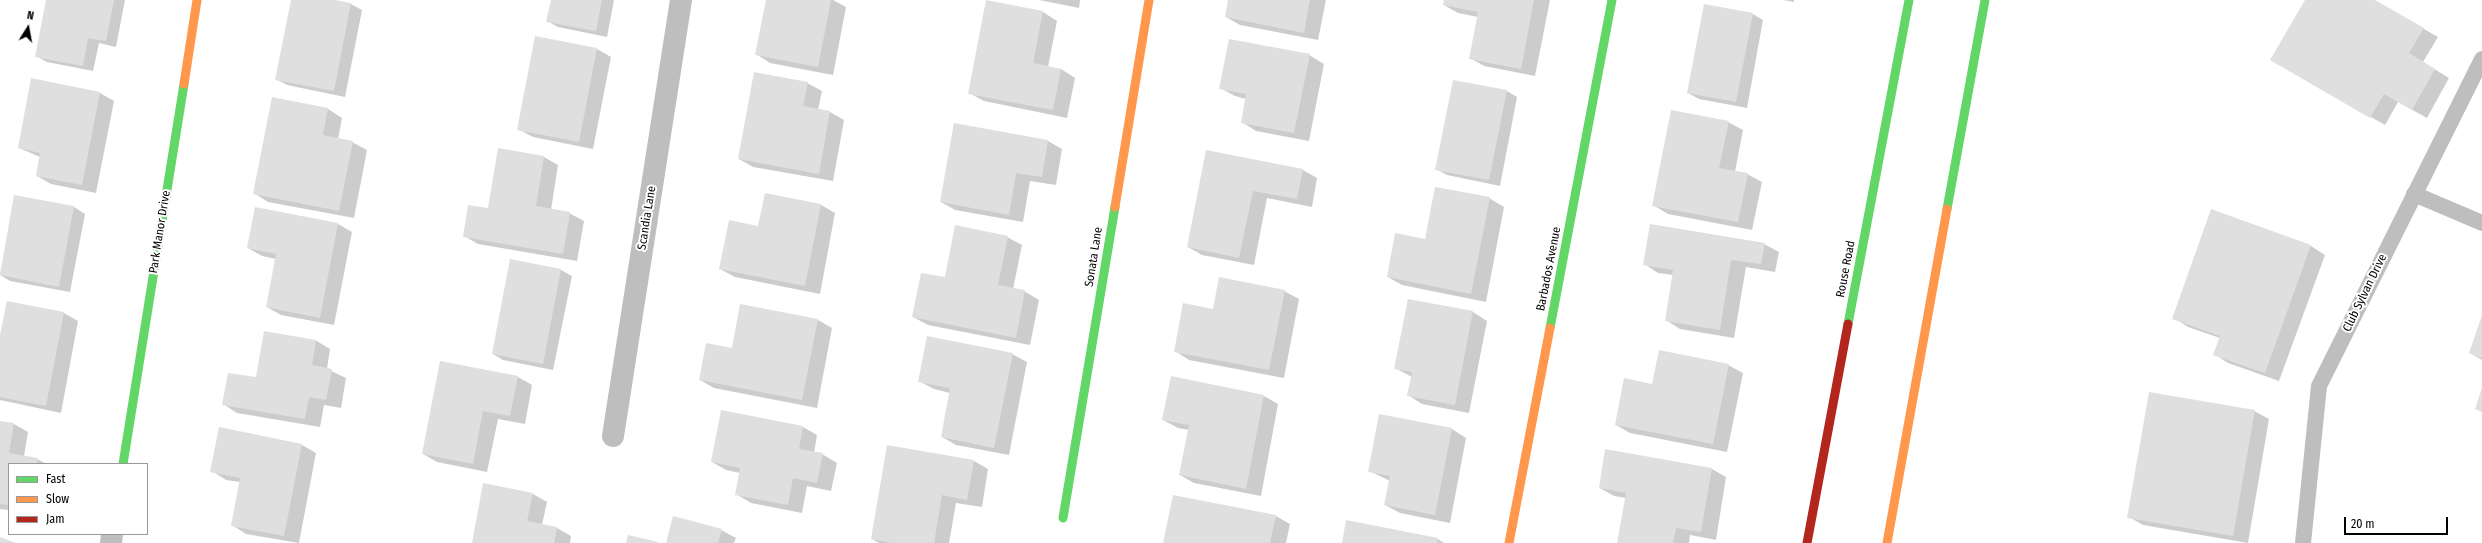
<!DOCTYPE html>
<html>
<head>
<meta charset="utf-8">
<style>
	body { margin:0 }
	#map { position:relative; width:2482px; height:543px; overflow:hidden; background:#fff; font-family:"Fira Sans Condensed",sans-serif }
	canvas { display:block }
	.legend { position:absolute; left:8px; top:463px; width:140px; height:72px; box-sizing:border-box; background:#fff; border:1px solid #999; margin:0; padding:5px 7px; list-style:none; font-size:12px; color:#000 }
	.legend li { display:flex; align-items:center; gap:8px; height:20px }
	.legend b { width:20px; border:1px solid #999 }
	.north { position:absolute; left:8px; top:8px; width:40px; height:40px; -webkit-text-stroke:3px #fff; paint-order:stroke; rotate:11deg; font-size:11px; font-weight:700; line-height:16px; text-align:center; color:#000 }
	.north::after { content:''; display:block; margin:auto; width:14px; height:18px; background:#000; clip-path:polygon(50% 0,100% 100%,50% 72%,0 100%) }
	.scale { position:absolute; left:2344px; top:517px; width:104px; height:18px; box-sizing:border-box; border:2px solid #000; border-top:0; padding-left:5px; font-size:12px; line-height:14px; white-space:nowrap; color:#000; -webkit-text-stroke:3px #fff; paint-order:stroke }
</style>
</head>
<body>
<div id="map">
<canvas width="2482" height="543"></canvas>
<ul class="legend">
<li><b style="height:5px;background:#63d668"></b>Fast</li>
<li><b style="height:5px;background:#ff974d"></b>Slow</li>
<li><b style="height:5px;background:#b3261e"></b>Jam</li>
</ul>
<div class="north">N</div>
<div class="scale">20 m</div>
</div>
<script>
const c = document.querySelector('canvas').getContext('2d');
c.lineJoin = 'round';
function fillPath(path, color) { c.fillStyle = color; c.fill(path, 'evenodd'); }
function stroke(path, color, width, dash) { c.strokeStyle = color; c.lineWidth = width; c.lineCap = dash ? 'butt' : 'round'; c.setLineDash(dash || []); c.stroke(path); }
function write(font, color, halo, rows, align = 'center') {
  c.font = font + ' "Fira Sans Condensed",sans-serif'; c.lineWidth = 4; c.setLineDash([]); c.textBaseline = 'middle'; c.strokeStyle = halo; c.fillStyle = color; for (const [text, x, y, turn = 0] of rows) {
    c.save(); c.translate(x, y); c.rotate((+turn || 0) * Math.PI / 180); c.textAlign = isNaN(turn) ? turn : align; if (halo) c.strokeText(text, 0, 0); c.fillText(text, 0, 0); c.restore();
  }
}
fillPath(new Path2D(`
	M47,0H125L116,47L99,43L93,71L47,62L36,56Z
	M292,0H330L351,4L362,10L345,97L287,85L276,79Z
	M552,0H614L607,37L558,27L547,21Z
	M767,0H833L846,7L833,75L770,63L756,54Z
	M1039,0H1080L1079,8Z
	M1229,0H1326L1318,40L1240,25L1226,17Z
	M1445,0H1550L1535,76L1484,66L1470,58L1478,17L1458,13L1444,5Z
	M1783,0H1794V2Z
	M2306,0H2373L2438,37L2423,62L2449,78L2427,118L2398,102L2385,125L2271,60Z
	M1043,12L1057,21L1048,67L1061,69L1075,78L1067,118L984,101L969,93Z
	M1753,14L1763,20L1747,108L1699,99L1688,93Z
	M597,49L611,57L593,149L533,137L518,129Z
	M1309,55L1324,64L1309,141L1256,131L1242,122L1246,99L1235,96L1220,88Z
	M807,83L822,91L818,110L830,112L844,120L833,181L753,167L739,159Z
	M1507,91L1517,97L1500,186L1447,175L1436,169Z
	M100,93L114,101L96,193L51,184L37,176L40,157L19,148Z
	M273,99L328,109L342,118L338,139L352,142L367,150L354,218L268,202L254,193Z
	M1728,122L1743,130L1735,172L1747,174L1762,182L1752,230L1668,214L1653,205Z
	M954,124L1048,141L1062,149L1056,185L1030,181L1023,222L955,210L941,202Z
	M1207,151L1303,170L1317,178L1312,207L1267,198L1254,265L1202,255L1188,247Z
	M544,157L558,165L551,210L569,213L584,221L577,261L478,244L464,236Z
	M765,194L821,205L835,213L820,294L735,277L720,269L759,227Z
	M15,196L74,207L85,214L70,292L10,281L0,275Z
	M1489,198L1504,207L1486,302L1402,285L1388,277L1426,240Z
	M255,208L338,224L352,232L334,325L281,315L267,307L276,259L262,256L248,248Z
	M2212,211L2311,246L2325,255L2279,381L2228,363L2214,354L2220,338L2188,327L2174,318Z
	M1007,237L1022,245L1013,289L1024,291L1039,300L1030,345L928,325L913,317L946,278Z
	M1764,244L1779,252L1775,272L1746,267L1734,338L1680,329L1666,320L1673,275L1658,273L1644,264Z
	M511,260L561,270L572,276L553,370L503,360L493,354Z
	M1284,291L1299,299L1284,378L1189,360L1175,351Z
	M1408,300L1473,312L1487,321L1469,413L1422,404L1408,395L1412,377L1395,368Z
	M7,302L64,313L78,321L61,413L0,400V340Z
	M741,305L818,320L832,328L817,408L714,388L700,380L733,349Z
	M2482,317V360L2470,353Z
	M315,340L330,349L327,369L346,378L341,408L324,405L320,427L237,413L223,404L257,379Z
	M1012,354L1027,362L1009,455L956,445L942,437L950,393L934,389L919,381Z
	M1728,365L1743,373L1727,452L1630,433L1616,425L1653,385Z
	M518,377L532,385L525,424L498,419L487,472L437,462L423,454Z
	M1171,378L1264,396L1278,404L1261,496L1194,483L1180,475L1189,430L1178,428L1163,420Z
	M2254,411L2269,419L2248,543L2143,525L2129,517Z
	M1380,415L1452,429L1466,438L1450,523L1400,513L1385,505L1390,481L1369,471Z
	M0,422L14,424L28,432L24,456L37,459L47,464H9V510L0,509Z
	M803,427L817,435L814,453L822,454L837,463L831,491L807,486L802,513L751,503L736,494L740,473L726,470L712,462Z
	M220,429L302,445L316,453L299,543L246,534L232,525L240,482L226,480L212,471Z
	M974,461L988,469L982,507L956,503L949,543H879L872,539Z
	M1712,469L1726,477L1716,540L1690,535L1689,543H1618L1626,498L1614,496L1600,488Z
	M533,494L547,502L542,525L557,528L571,536L570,543H473Z
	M1276,516L1290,524L1286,543H1164Z
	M721,530L736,538L734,543H667Z
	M1438,539L1444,543H1343Z`), '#0003');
fillPath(new Path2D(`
	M46,0H114L106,41L88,38L83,66L35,57Z
	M291,0H335L351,3L334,91L275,80Z
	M551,0H602L596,31L546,22Z
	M766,0H831L818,67L755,55Z
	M986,0L1043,11L1033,63L1061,69L1053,110L968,94Z
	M1228,0H1310L1304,33L1225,17Z
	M1444,0H1534L1521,69L1469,59L1478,12L1443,5Z
	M2305,0H2375L2424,28L2409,53L2435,69L2412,110L2384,94L2370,118L2270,60Z
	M1704,4L1753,13L1736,102L1687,93Z
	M535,36L597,48L579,142L517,130Z
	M1229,39L1310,54L1294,133L1241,123L1246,94L1219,89Z
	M754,72L808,82L803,106L830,111L819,174L738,159Z
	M31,78L100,92L82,185L36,176L40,153L18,148Z
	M1453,80L1507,90L1489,180L1435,170Z
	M272,97L328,108L323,135L353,141L339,211L253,194Z
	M1671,110L1729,121L1719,168L1748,173L1738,222L1652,206Z
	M954,123L1048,140L1042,177L1016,173L1009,215L940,202Z
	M498,148L544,156L536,206L570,212L563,254L463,237L468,205L488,208Z
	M1206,150L1303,169L1297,199L1253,191L1239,258L1187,247Z
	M1435,187L1490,197L1471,294L1387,277L1395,233L1425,239Z
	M765,193L821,204L805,286L719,269L729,220L758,226Z
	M14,195L74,206L59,287L0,275Z
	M255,207L338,223L320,318L266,307L276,254L247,248Z
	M2211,209L2311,245L2265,373L2213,355L2220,336L2172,319Z
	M1650,224L1765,243L1761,264L1731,260L1720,330L1665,321L1673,270L1643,265Z
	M955,225L1008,236L998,285L1025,290L1016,338L912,317L921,273L945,277Z
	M510,259L561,269L543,364L492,354Z
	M1219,277L1285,290L1269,370L1174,352L1183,303L1213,309Z
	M1408,299L1473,311L1455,405L1407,396L1412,372L1394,369Z
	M7,301L64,312L46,406L0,397V335Z
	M740,304L818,319L802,400L699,380L706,343L732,348Z
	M2482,315V358L2469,353Z
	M264,331L316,340L312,365L332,369L326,400L309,397L305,419L222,405L228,373L256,377Z
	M927,336L1013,353L994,448L941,437L950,388L918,382Z
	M1659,350L1729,364L1713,444L1615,425L1624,378L1652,384Z
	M440,361L518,376L510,416L483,411L473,464L422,454Z
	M1171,376L1264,395L1246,489L1179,475L1189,425L1162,420Z
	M2482,388V412L2475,409Z
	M2149,392L2255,410L2233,536L2127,518Z
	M721,410L803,426L799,449L823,453L817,483L793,478L788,505L735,495L740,468L711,462Z
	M1379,414L1452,428L1435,515L1384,505L1390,476L1368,472Z
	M0,421L14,423L9,453L38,458L37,464H9V505L0,504Z
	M219,427L302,444L284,536L231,526L240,478L210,472Z
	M887,445L974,460L967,500L942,495L934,543H892L871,539Z
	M1605,449L1712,468L1701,532L1676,528L1673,543H1617L1626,493L1599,488Z
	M483,483L533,493L527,521L557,527L554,543H472Z
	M1173,495L1276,515L1270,543H1163Z
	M673,516L722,529L718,543H666Z
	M1346,520L1438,538L1437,543H1342Z
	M628,535L658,542V543H626Z
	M0,537L16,543H0Z`), '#dfdfdf');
stroke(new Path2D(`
	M2414,194L2482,223
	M2303,543L2319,386L2482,59`), '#bebebe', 16);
stroke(new Path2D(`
	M613,436L681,0
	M111,543L112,534`), '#bebebe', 22);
stroke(new Path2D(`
	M1947,209L1985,0
	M1848,324L1909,0
	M1550,328L1612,0
	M123,464L184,84
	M1063,518L1115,207`), '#63d668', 9);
stroke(new Path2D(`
	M184,84L197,0
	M1115,207L1149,0
	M1509,543L1550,328
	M1887,543L1947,209`), '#ff974d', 9);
stroke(new Path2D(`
	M1807,543L1848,324`), '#b3261e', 9);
write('12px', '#000', '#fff', [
	["Scandia Lane",647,218,-81],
	["Park Manor Drive",160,232,-81],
	["Sonata Lane",1094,257,-81],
	["Barbados Avenue",1549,269,-79],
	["Rouse Road",1846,269,-79],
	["Club Sylvan Drive",2365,293,-64]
]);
</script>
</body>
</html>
